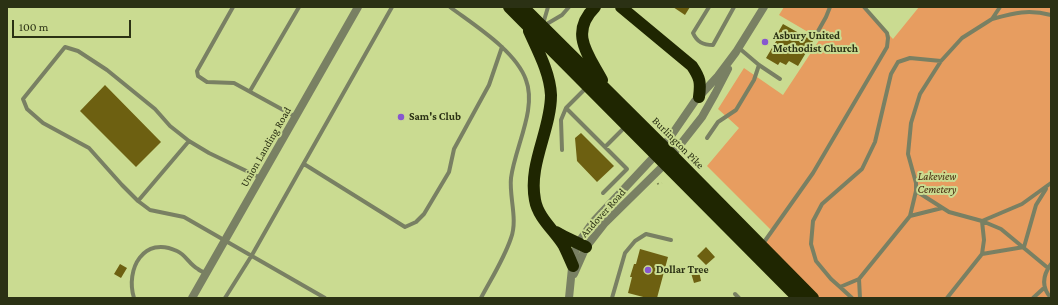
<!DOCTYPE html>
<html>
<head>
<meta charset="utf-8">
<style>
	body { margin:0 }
	#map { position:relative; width:1058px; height:305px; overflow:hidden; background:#cadb91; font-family:"Crimson Pro",serif }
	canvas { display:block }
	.frame { position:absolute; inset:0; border:8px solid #2b3114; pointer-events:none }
	.scale { position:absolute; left:12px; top:20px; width:119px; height:18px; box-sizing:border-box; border:2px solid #2b3114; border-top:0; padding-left:5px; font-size:12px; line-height:14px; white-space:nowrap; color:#2b3114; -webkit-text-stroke:3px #cadb91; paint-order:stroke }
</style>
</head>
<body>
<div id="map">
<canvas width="1058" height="305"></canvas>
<div class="frame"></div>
<div class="scale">100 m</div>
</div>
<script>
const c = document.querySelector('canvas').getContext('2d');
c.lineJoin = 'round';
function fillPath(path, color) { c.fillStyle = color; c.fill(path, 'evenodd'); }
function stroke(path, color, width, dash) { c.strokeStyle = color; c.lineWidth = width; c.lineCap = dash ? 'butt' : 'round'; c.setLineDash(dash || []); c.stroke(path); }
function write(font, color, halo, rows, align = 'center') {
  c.font = font + ' "Crimson Pro",serif'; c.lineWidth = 4; c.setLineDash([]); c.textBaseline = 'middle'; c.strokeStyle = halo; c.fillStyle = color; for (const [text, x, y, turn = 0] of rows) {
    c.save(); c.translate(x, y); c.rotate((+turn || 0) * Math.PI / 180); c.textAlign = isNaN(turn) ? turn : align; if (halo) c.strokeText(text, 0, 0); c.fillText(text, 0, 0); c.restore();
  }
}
fillPath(new Path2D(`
	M784,7H863L893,39L919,7H1051V298H813L761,246L771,230L707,166L739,128L718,109L744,68L783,95L820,39L779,15Z`), '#e79d60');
fillPath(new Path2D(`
	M673,7H690L685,15Z
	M783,24L813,41L798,66L789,61L786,65L780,62L778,65L766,58L778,38L776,36Z
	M105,85L161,142L136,167L80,111Z
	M581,133L614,166L597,182L577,161L575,138Z
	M706,247L715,257L706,265L697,256Z
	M640,249L668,257L657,298H647L628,293L632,277H630L634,264H636Z
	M120,264L127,268L121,278L114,274Z
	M699,271L701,281L694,283L691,273Z`), '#6d6011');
stroke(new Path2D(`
	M657,184L662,183`), '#7b8753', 1.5, [2, 3]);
stroke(new Path2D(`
	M233,7L197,71L198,76L207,82L234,83L296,117
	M450,7C474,25 516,51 526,80C537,109 515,147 511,178C509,197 518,219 511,238C504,259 491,279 481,298
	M709,7L693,33C697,42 703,45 713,45L734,7
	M992,19C1014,13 1028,9 1051,15
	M543,24L548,7
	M545,25L562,15L569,7
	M817,33L826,17L830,7
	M739,48L759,65L780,79
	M941,61L910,58L898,62L891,74L875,142L862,169L822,204L813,221L811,244L816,261L831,279L840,287L859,279L910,216L916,191V183L908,154L911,123L920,94L941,61L962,38L992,19L1000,7
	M250,91L299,7
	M566,108L587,87
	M707,138L718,122L736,110L754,80L759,65
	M605,147L626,126
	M562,150L561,120L566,108L627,169L603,193
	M304,164L405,227L416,222L424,214L449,172L454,149L489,85L502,47
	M261,178L209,153L189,141L170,126L155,109L107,70L78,51L65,47L23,99L27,109L43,123L89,148L122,185L138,201L150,210L184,217L325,298
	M916,191L949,212L982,221L1022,204L1051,183
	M138,201L189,141
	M910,216L942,208
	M762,245L813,173L887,47L888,38L887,33L864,7
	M982,254L1024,247L1036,205L1046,189
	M859,279L860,298
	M840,287L852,298
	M735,294L739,298
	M134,298C125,269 144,235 177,251C186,255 189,264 198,269C200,271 203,272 206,273
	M225,298L252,255L392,7
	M612,298L625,253L635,241L646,234L671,240
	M947,298L982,254L984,240L982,221L1001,229L1048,268
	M1033,298L1045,287
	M1051,298C1041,287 1043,275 1051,264`), '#798063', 4);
stroke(new Path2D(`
	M574,274L586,247L604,224L665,164L702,117L715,94L728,69
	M192,298L358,7
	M569,298L573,258L578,243L593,222L664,146L695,101L718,76L736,52L764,7`), '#798063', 8);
stroke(new Path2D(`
	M509,7L798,298
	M523,7L672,155L813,298
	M595,7C569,33 588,54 602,80
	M621,7L692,66C700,78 701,82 699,97
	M529,31C538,51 550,73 551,95C551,130 528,164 535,200C538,218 555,231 564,246C567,252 570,259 573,266
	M556,232L565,237L586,247`), '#1f2601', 12);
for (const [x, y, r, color] of [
	[765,42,4,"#8757cf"],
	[401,117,4,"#8757cf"],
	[648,270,4,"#8757cf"]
]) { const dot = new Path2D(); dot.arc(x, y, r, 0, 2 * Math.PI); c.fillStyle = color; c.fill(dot); stroke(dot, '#cadb91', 1.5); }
write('bold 11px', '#2b3114', '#cadb91', [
	["Asbury United",773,36],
	["Methodist Church",773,49],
	["Sam's Club",409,117],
	["Dollar Tree",656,270]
], 'left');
write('11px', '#2b3114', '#cadb91', [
	["Burlington Pike",678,143,45],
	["Union Landing Road",266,147,-60],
	["Andover Road",603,213,-48]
]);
write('italic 11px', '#46280d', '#cadb91', [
	["Lakeview",937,177],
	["Cemetery",937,190]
]);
</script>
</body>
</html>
